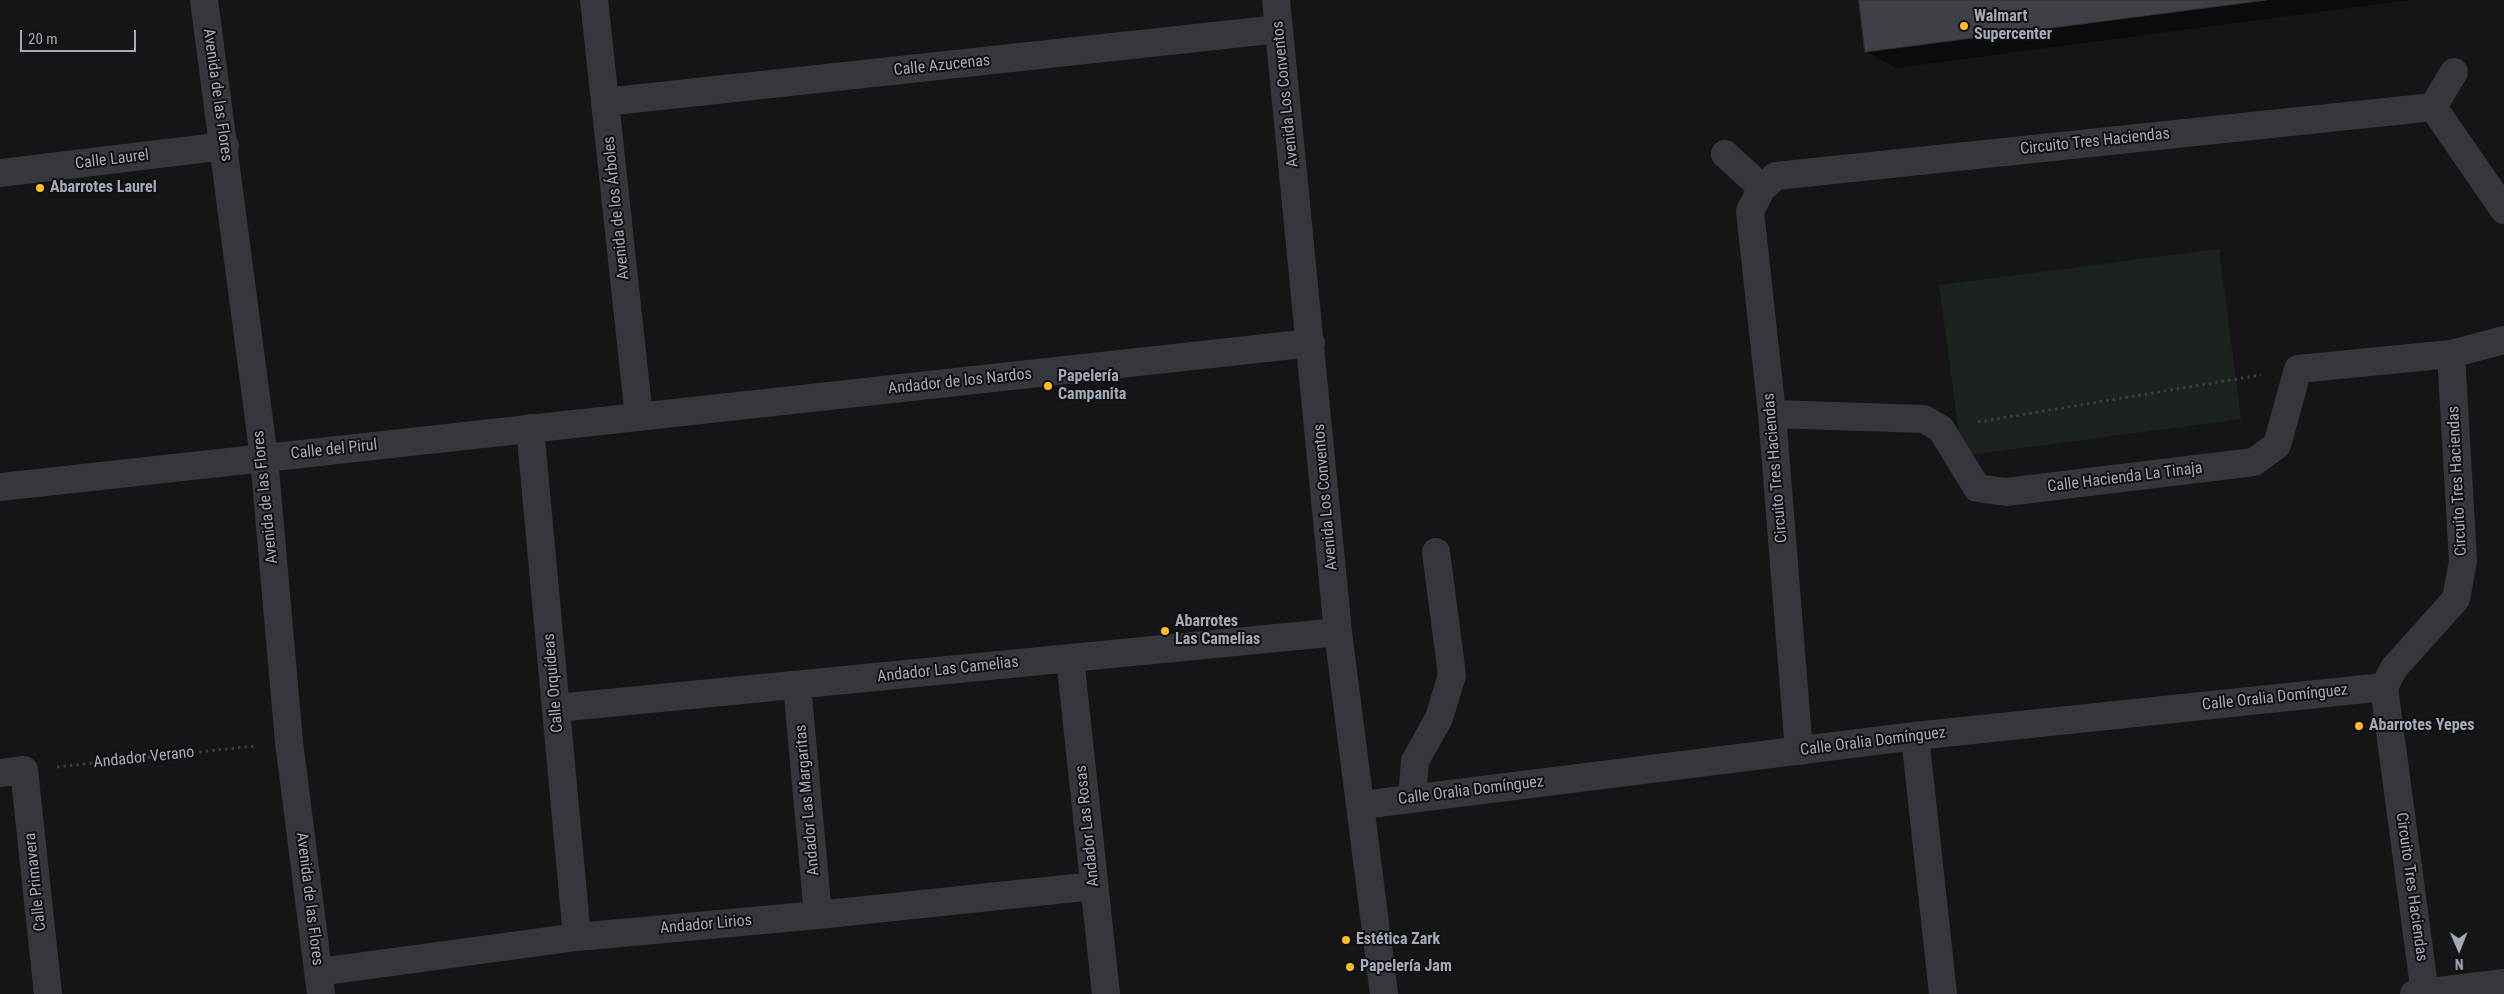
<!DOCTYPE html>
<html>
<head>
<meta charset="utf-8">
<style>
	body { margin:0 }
	#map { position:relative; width:2504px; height:994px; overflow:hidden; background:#151518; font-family:"Roboto Condensed",sans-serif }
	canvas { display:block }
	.north { position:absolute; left:2434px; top:924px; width:50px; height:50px; -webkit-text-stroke:4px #101013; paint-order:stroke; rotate:179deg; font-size:14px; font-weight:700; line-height:20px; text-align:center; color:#a6abb9 }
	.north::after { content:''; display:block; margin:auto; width:18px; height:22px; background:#a6abb9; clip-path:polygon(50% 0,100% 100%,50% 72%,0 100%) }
	.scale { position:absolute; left:20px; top:30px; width:116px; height:22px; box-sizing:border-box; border:2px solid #a6abb9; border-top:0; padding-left:6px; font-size:15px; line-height:18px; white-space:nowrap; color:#a6abb9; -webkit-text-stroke:4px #101013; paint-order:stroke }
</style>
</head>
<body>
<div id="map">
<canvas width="2504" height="994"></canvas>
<div class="north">N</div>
<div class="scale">20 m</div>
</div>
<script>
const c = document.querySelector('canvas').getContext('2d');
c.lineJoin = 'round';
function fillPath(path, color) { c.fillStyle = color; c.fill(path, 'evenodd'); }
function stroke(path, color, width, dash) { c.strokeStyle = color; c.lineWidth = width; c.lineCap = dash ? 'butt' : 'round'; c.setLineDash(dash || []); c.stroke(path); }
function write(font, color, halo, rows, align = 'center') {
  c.font = font + ' "Roboto Condensed",sans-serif'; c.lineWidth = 4; c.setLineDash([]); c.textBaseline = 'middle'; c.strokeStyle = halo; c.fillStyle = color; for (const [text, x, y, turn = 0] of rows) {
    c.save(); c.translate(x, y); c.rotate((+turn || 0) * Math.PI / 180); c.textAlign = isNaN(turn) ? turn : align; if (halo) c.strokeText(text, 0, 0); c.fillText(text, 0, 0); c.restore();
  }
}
fillPath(new Path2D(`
	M2219,249L2241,419L1962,456L1939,285Z`), '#1b231c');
fillPath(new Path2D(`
	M1860,0H2410L1896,68L1866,51Z`), '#0007');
const building = new Path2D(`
	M1859,0H2267L1865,52Z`);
fillPath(building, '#3f4045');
stroke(building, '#2f2f34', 1);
stroke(new Path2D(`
	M1978,422L2261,375
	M57,767L255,746`), '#3c3e44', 3, [2.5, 4]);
stroke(new Path2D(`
	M204,0L264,458L289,742L321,994
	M594,0L639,417
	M1276,0L1338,632L1384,994
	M605,102L1279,29
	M2433,107L2504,210
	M2433,107L2454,72
	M1725,154L1762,188
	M0,173L225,146
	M1772,414L1924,419L1941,429L1977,488L2006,492L2254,462L2277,445L2298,369L2451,354
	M530,428L577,937
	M0,487L1311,343
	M1070,658L1106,994
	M797,685L818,915
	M557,708L1338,632
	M1915,736L1943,994
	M1799,751L1772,414L1750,211L1762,188L1776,176L2433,107
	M0,773L24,770L48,994
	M1412,798L1415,761L1439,718L1452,675L1436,552
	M1362,805L1915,736L2384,687
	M319,972L577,937L818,915L1094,886
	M2414,994L2504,983
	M2425,994L2384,687L2394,668L2456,599L2463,561L2451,354L2504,340`), '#36373d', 28);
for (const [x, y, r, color] of [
	[1964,26,5,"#ffbd26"],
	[40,188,5,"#ffbd26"],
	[1048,386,5,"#ffbd26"],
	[1165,631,5,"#ffbd26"],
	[2359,726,5,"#ffbd26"],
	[1346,940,5,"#ffbd26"],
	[1350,967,5,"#ffbd26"]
]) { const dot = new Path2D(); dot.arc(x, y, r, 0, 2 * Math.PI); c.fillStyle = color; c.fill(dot); stroke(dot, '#101013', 2); }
write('bold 16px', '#a6abb9', '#101013', [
	["Walmart",1974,17],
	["Supercenter",1974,35],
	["Abarrotes Laurel",50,188],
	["Papelería",1058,377],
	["Campanita",1058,395],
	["Abarrotes",1175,622],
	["Las Camelias",1175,640],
	["Abarrotes Yepes",2369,726],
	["Estética Zark",1356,940],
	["Papelería Jam",1360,967]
], 'left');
write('16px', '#a6abb9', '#101013', [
	["Calle Azucenas",942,66,-6],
	["Avenida Los Conventos",1286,94,-96],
	["Avenida de las Flores",217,95,82],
	["Circuito Tres Haciendas",2095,142,-6],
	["Calle Laurel",112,160,-7],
	["Avenida de los Árboles",617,208,-96],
	["Andador de los Nardos",960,382,-6],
	["Calle del Pirul",334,450,-6],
	["Circuito Tres Haciendas",1776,468,-95],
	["Calle Hacienda La Tinaja",2125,478,-7],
	["Circuito Tres Haciendas",2458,481,-93],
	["Avenida de las Flores",266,497,-96],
	["Avenida Los Conventos",1326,497,-95],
	["Andador Las Camelias",948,670,-6],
	["Calle Orquídeas",554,683,-95],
	["Calle Oralia Domínguez",2275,698,-6],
	["Calle Oralia Domínguez",1873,742,-7],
	["Andador Verano",144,758,-6],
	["Calle Oralia Domínguez",1471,791,-7],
	["Andador Las Margaritas",808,800,-95],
	["Andador Las Rosas",1088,826,-96],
	["Calle Primavera",36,882,-96],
	["Circuito Tres Haciendas",2411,887,82],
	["Avenida de las Flores",309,899,83],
	["Andador Lirios",706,925,-5]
]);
</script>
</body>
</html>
